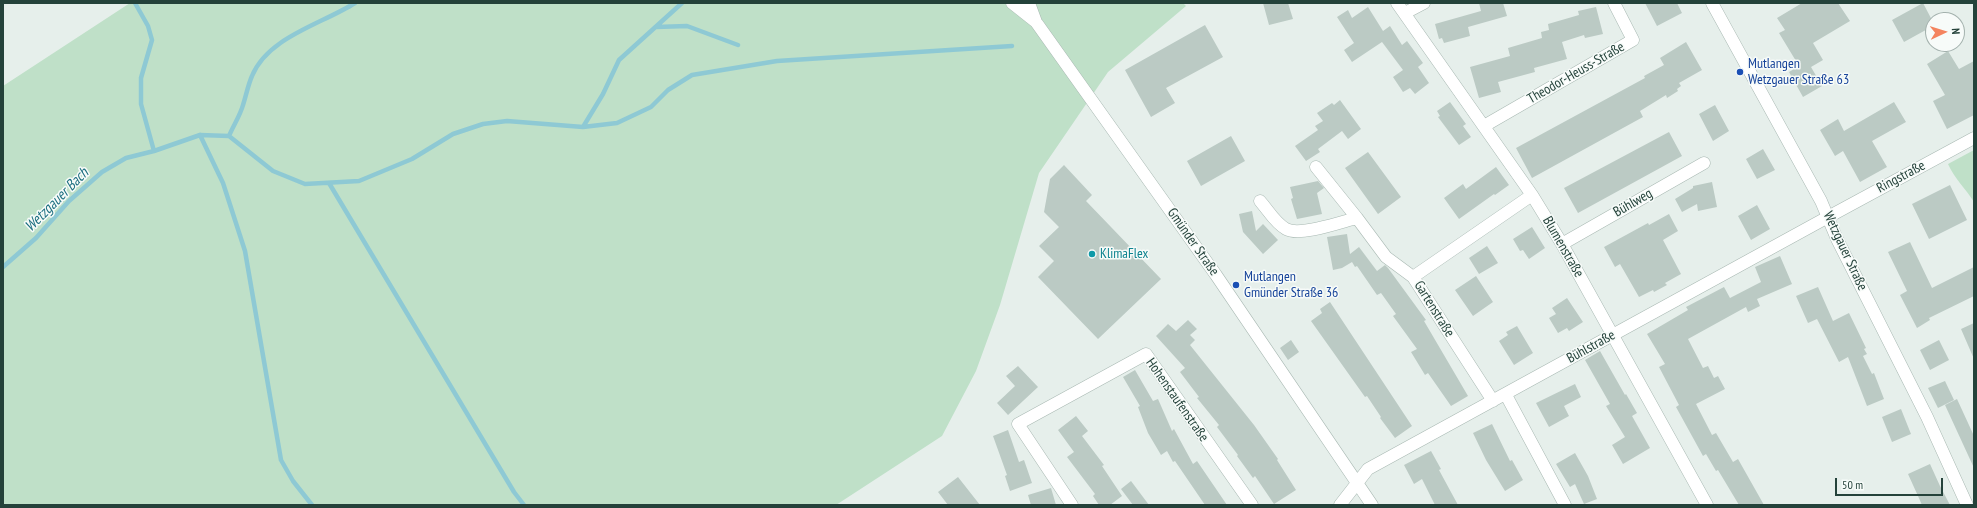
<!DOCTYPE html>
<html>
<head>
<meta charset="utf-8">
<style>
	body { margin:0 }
	#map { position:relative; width:1977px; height:508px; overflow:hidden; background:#e6efeb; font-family:"PT Sans Narrow",sans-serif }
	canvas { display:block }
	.frame { position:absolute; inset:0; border:4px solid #24423a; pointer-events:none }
	.north { position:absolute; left:1925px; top:12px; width:40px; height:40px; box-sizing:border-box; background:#f7fbf9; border:1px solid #a3b1ad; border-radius:50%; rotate:86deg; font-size:11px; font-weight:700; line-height:16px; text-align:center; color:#24423a }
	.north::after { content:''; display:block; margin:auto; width:14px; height:18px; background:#f4845f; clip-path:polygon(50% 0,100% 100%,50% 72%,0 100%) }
	.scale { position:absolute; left:1835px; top:478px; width:108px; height:18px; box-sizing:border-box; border:2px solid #24423a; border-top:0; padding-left:5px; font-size:12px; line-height:14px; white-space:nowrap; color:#24423a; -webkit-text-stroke:3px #f7fbf9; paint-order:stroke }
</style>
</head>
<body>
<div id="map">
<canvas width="1977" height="508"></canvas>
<div class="frame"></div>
<div class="north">N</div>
<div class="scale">50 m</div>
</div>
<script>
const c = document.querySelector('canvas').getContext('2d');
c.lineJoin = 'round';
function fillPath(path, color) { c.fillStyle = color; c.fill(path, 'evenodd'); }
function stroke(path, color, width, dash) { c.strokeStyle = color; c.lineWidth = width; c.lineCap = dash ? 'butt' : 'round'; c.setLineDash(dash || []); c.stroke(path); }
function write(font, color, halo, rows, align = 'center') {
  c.font = font + ' "PT Sans Narrow",sans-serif'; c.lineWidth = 3; c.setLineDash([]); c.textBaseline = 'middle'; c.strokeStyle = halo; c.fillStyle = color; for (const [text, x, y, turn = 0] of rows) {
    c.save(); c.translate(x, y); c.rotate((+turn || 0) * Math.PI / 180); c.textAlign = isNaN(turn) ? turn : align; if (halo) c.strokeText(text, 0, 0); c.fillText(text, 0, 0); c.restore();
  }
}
fillPath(new Path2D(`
	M130,3H1183L1186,6L1108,72L1039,173L1000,305L976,371L942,436L836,505H3V86Z
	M1974,150V202C1966,189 1954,178 1948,164Z`), '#bfe0c8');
stroke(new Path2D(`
	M135,3L148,26L152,40L141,78V104L154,151
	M656,27L687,26L738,45
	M583,127L603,94L619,60L682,3
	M200,135L223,183L245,251L281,460L293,481L312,505
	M229,136C233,126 240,116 243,105C246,96 248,85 252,76C268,37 322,24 355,3
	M329,183L514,492L524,505
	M3,267L36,238L69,201L102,172L126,158L154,151L200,135L229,136L273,171L305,184L359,181L412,159L453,134L483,124L507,121L583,127L617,123L651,107L668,90L692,75L777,61L1012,46`), '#8ec9d4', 4.5);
fillPath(new Path2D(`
	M1263,3H1288L1293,19L1269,25Z
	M1479,3H1503L1507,16L1468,27L1470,36L1444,43L1442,38L1439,39L1435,24L1481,11Z
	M1645,3H1677L1682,13L1657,26Z
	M1802,3H1838L1850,21L1813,43L1823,60L1811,67L1822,86L1803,97L1789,72L1799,66L1779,33L1785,30L1777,18Z
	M1923,3L1933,22V26L1904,42L1892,20Z
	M1368,7L1383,31L1390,26L1402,45L1407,41L1423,63L1418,67L1429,83L1415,94L1410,88L1403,92L1393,77L1403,70L1382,42L1352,62L1344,50L1354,43L1337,17L1348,10L1352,18Z
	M1596,7L1603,34L1585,38L1584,35L1562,42L1567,59L1534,68L1535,72L1498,82L1501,92L1479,98L1470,67L1510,56L1508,48L1542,38L1541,32L1549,30L1548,24L1579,15L1578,11Z
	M1205,25L1223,57L1166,88L1175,103L1151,117L1125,70Z
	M1686,42L1702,70L1679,83L1681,86L1677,89L1678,91L1667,98L1666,95L1640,111L1643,117L1532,178L1516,148L1645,78L1644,76L1664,65L1660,58Z
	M1948,51L1959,69L1974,61V115L1947,129L1933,101L1945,95L1927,64Z
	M1340,100L1361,129L1348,139L1342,131L1318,149L1320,152L1306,161L1295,146L1318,130L1315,126L1323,121L1317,113L1332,103L1334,105Z
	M1450,102L1466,124L1463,126L1471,137L1459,145L1438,117L1440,116L1437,111Z
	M1894,102L1906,122L1872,141L1887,167L1860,182L1843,151L1835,156L1820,130L1838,119L1844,131Z
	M1715,105L1729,131L1713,141L1699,114Z
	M1669,132L1682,156L1578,213L1564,188Z
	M1231,136L1245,161L1201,186L1187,161Z
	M1763,149L1775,170L1757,179L1746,159Z
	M1368,152L1401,197L1378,214L1345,168Z
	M1064,165L1092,195L1086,201L1161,279L1098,339L1038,277L1054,261L1039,246L1059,227L1044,212L1050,179Z
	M1496,167L1509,185L1495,195L1494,194L1459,219L1444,198L1463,184L1466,189Z
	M1318,181L1324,188L1317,193L1322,214L1297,219L1291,199L1293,198L1290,187Z
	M1712,182L1717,207L1698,211L1697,204L1682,212L1675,199L1693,188V186Z
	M1950,185L1967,220L1929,239L1912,204Z
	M1757,205L1770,229L1751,240L1738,216Z
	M1252,211L1256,231L1263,224L1278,240L1263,254L1243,232L1239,214Z
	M1669,214L1678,231L1663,240L1681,274L1665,283L1667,285L1654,292L1653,290L1639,297L1620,264L1615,267L1604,247L1648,223L1649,225Z
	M1532,227L1545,248L1529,259L1523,250L1520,251L1513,239Z
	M1347,234L1350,254L1359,247L1377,271L1385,265L1388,268L1426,320L1424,321L1468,396L1451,406L1428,373L1425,375L1411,352L1417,349L1393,316L1396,314L1381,293L1377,295L1357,266L1355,267L1352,262L1342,268L1333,270L1327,237Z
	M1910,242L1932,288L1974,267V296L1929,318L1930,320L1917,328L1900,295L1907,291L1888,252Z
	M1487,246L1498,263L1479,274L1469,258Z
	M1780,256L1792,284L1757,299L1760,306L1748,312L1746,307L1688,339L1703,368L1708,366L1714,378L1718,376L1725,389L1696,404L1712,435L1716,433L1733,462L1738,459L1764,505H1739L1718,470L1716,471L1706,454L1703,456L1676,407L1679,405L1659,367L1665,364L1647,334L1688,310L1686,307L1724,287L1730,298L1761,282L1755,267Z
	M1476,276L1493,302L1473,316L1455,290Z
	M1818,287L1833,321L1849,313L1866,348L1864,349L1867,354L1863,356L1872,374L1874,373L1884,399L1867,406L1848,357L1839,362L1817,319L1808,323L1796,296Z
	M1567,298L1583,322L1569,331L1567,328L1558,333L1549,318L1556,314L1552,308Z
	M1330,302L1412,426L1395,438L1380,418L1381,417L1367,396L1365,397L1311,321L1322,313L1320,309Z
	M1188,320L1197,329L1190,335L1195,340L1190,345L1254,425L1278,459L1277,460L1296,490L1274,504L1255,476L1253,478L1237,456L1238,455L1217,427L1219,425L1197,398L1199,397L1180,372L1185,368L1156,336L1168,324L1176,331Z
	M1974,323V359L1961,329Z
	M1517,326L1533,353L1514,365L1499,341L1508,335L1506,332Z
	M1291,340L1299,352L1288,360L1280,348Z
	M1939,340L1949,360L1930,370L1920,350Z
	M1600,351L1625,395L1626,394L1637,413L1632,416L1650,448L1623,464L1612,445L1625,437L1606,406L1610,404L1585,360Z
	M1018,366L1038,387L1008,415L997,403L1015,386L1006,376Z
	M1135,370L1153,401L1158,399L1172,431L1174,429L1193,464L1197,461L1227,505H1205L1175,461L1173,462L1167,451L1161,455L1148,433L1138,407L1140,406L1123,377Z
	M1945,381L1954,400L1938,408L1928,388Z
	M1575,384L1581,397L1564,406L1569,416L1549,427L1536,403Z
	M1957,399L1974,436V468L1945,405Z
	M1901,409L1911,434L1892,442L1882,417Z
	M1076,416L1088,431L1082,436L1104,465L1102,466L1122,496L1110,505H1099L1093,496L1095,494L1067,457L1074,452L1058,430Z
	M1492,424L1510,461L1512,460L1523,480L1505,491L1486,460L1473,433Z
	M1008,430L1019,462L1024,460L1032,483L1010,491L1005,476L1007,475L993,436Z
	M1431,451L1441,469L1439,470L1458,505H1435L1422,479L1414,484L1404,465Z
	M1575,453L1588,476L1597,499L1584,504L1575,484L1570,487L1556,464Z
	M1930,464L1940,486L1950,505H1922L1918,496L1908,474Z
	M958,477L980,505H948L938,492Z
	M1131,481L1149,505H1133L1121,489Z
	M1051,488L1056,505H1031L1028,495Z`), '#bbcac4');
const minor = new Path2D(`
	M1012,3L1036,22
	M1029,3L1036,22L1216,275L1372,505
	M1397,3L1532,195L1562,244L1707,505
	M1712,3L1821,201L1837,239L1927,417L1967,505
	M1405,13L1424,3
	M1484,126L1633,40L1614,3
	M1316,167L1357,218
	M1260,201C1268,210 1275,223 1286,229C1300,237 1341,222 1357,218L1386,257L1413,277L1493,401
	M1562,244L1704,163
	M1413,277L1532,195
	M1506,395L1565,505
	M1072,505L1018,424L1146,354L1252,505
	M1340,505L1368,469L1828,217L1974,138`);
stroke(minor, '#a8b8b2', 13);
stroke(minor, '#fff', 12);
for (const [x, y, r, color] of [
	[1740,72,4,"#1a4fb4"],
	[1092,254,4,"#0f9aa8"],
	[1236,285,4,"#1a4fb4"]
]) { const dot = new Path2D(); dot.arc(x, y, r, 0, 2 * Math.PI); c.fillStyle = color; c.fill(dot); stroke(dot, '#f7fbf9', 1.5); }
write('14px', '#164399', '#f7fbf9', [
	["Mutlangen",1748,64],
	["Wetzgauer Straße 63",1748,80],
	["Mutlangen",1244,277],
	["Gmünder Straße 36",1244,293]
], 'left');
write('14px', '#24423a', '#f7fbf9', [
	["Theodor-Heuss-Straße",1576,73,-30],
	["Ringstraße",1901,177,-28],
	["Bühlweg",1633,203,-30],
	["Gmünder Straße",1193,242,55],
	["Blumenstraße",1563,247,60],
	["Wetzgauer Straße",1845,251,65],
	["Gartenstraße",1434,309,58],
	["Bühlstraße",1591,347,-29],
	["Hohenstaufenstraße",1177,400,55]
]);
write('14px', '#0d838f', '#f7fbf9', [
	["KlimaFlex",1100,254]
], 'left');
write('italic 15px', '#1c6f80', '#f7fbf9', [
	["Wetzgauer Bach",57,200,-45]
]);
</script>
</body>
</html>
